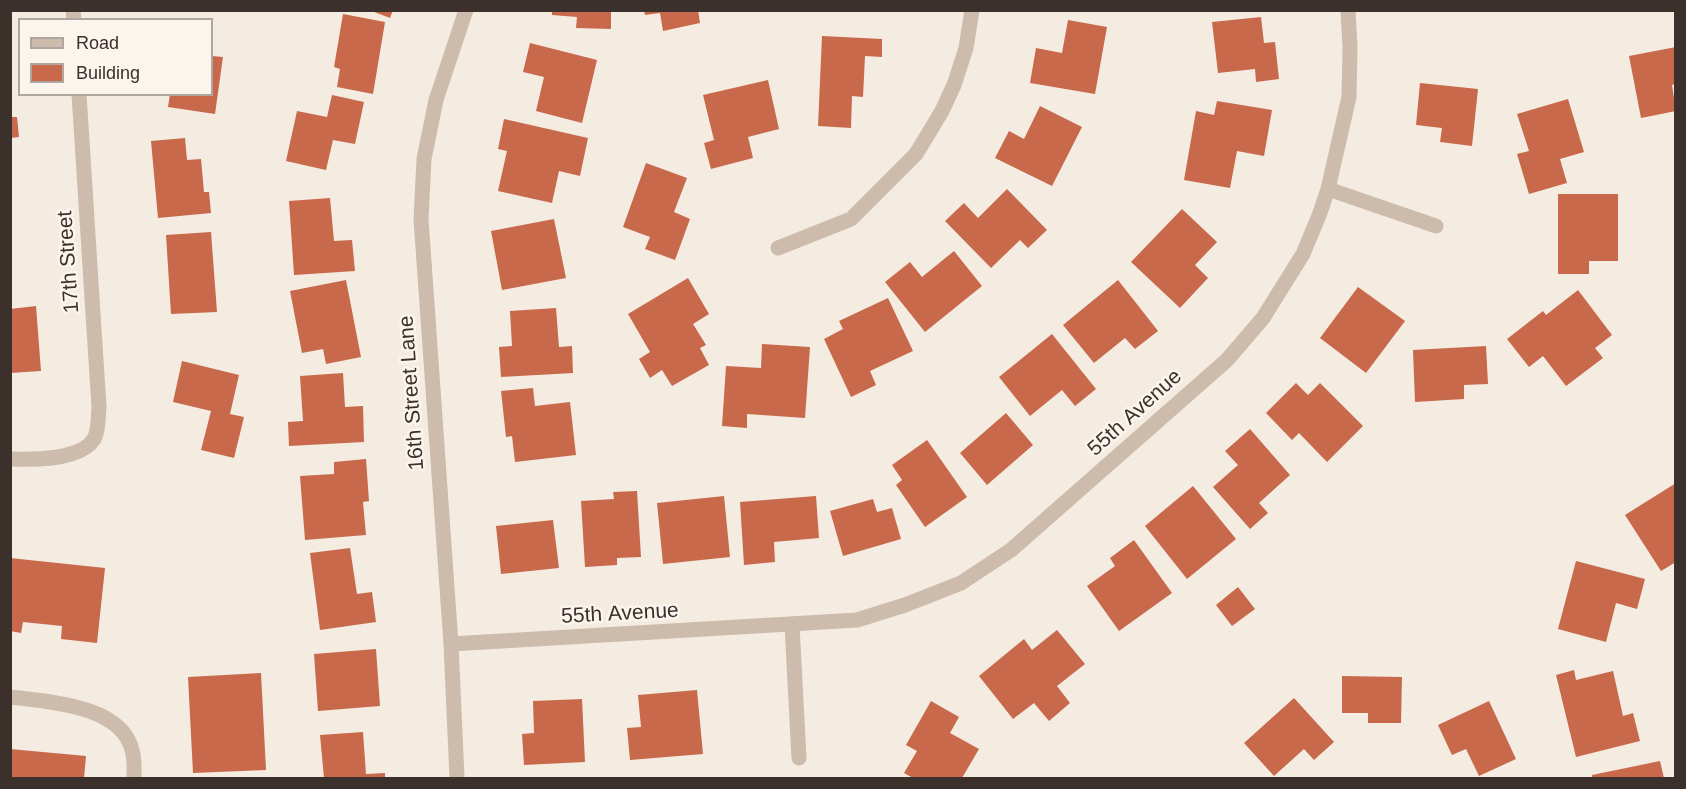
<!DOCTYPE html>
<html>
<head>
<meta charset="utf-8">
<style>
	body { margin:0 }
	#map { position:relative; width:1686px; height:789px; overflow:hidden; background:#f4ebe1; font-family:Helvetica,sans-serif }
	canvas { display:block }
	.frame { position:absolute; inset:0; border:12px solid #3b302b; pointer-events:none }
	.legend { position:absolute; left:18px; top:18px; width:195px; height:78px; box-sizing:border-box; background:#fbf5ee; border:2px solid #aea6a0; margin:0; padding:8px 10px; list-style:none; font-size:18px; color:#3b302b }
	.legend li { display:flex; align-items:center; gap:12px; height:30px }
	.legend b { width:30px; border:2px solid #aea6a0 }
</style>
</head>
<body>
<div id="map">
<canvas width="1686" height="789"></canvas>
<div class="frame"></div>
<ul class="legend">
<li><b style="height:8px;background:#cdbbac"></b>Road</li>
<li><b style="height:16px;background:#c8694b"></b>Building</li>
</ul>
</div>
<script>
const c = document.querySelector('canvas').getContext('2d');
c.lineJoin = 'round';
function fillPath(path, color) { c.fillStyle = color; c.fill(path, 'evenodd'); }
function stroke(path, color, width, dash) { c.strokeStyle = color; c.lineWidth = width; c.lineCap = dash ? 'butt' : 'round'; c.setLineDash(dash || []); c.stroke(path); }
function write(font, color, halo, rows, align = 'center') {
  c.font = font + ' Helvetica,sans-serif'; c.lineWidth = 5; c.setLineDash([]); c.textBaseline = 'middle'; c.strokeStyle = halo; c.fillStyle = color; for (const [text, x, y, turn = 0] of rows) {
    c.save(); c.translate(x, y); c.rotate((+turn || 0) * Math.PI / 180); c.textAlign = isNaN(turn) ? turn : align; if (halo) c.strokeText(text, 0, 0); c.fillText(text, 0, 0); c.restore();
  }
}
fillPath(new Path2D(`
	M369,10H393L390,18Z
	M552,10H611V29L576,28L577,17L552,15Z
	M644,10H698L700,23L663,31L660,13L645,15Z
	M343,14L385,22L373,94L337,87L340,69L334,67Z
	M1261,17L1264,43L1275,42L1279,79L1256,82L1255,69L1218,73L1212,22Z
	M1068,20L1107,27L1095,94L1030,83L1036,48L1062,53Z
	M822,36L882,39V57L865,56L863,97L852,96L851,128L818,126Z
	M530,43L597,60L582,123L536,111L544,77L523,72Z
	M1676,47V84L1672,85L1676,111L1641,118L1629,56Z
	M212,56L223,57L215,114L168,107L170,94H212Z
	M768,80L779,129L748,137L753,158L711,169L704,143L714,140L703,95Z
	M1420,83L1478,89L1472,146L1440,142L1442,128L1416,125Z
	M332,95L364,102L355,144L333,140L326,170L286,161L297,111L327,117Z
	M1568,99L1584,152L1560,159L1567,183L1529,194L1517,154L1529,151L1517,114Z
	M1217,101L1272,110L1264,156L1237,151L1230,188L1184,180L1196,111L1214,115Z
	M1040,106L1082,127L1052,186L995,158L1009,131L1024,139Z
	M10,117H17L19,137L10,138Z
	M504,119L588,138L580,176L559,171L552,203L498,191L507,151L498,149Z
	M185,138L187,160L201,159L204,192H209L211,213L158,218L151,141Z
	M646,163L687,178L674,212L690,219L675,260L645,249L650,237L623,227Z
	M1007,189L1047,230L1028,248L1020,240L991,268L945,221L964,203L978,218Z
	M1558,194H1618V261H1589V274H1558Z
	M330,198L334,241L352,240L355,271L294,275L289,201Z
	M1182,209L1217,242L1195,265L1208,278L1180,308L1131,262Z
	M554,219L566,278L502,290L491,231Z
	M211,232L217,312L171,314L166,235Z
	M954,251L982,286L925,332L885,282L910,262L922,277Z
	M688,278L709,314L693,324L706,345L700,348L709,365L672,386L662,370L650,378L639,359L650,352L628,314Z
	M346,280L361,357L326,364L323,349L302,353L290,291Z
	M1118,280L1158,331L1135,349L1125,338L1094,363L1063,325Z
	M1358,287L1405,321L1366,373L1320,338Z
	M1578,290L1612,335L1595,348L1603,358L1566,386L1543,356L1529,367L1507,339L1543,311L1546,315Z
	M888,298L913,351L870,371L876,385L851,397L824,339L843,329L839,321Z
	M36,306L41,371L10,373V309Z
	M556,308L559,347L572,346L573,373L501,377L499,347L512,346L510,311Z
	M1052,334L1096,389L1075,406L1062,390L1030,416L999,377Z
	M762,344L810,347L805,418L747,414V428L722,426L726,366L761,368Z
	M1486,346L1488,384L1464,385V399L1415,402L1413,350Z
	M182,361L239,375L230,414L244,417L234,458L201,450L211,411L173,402Z
	M343,373L345,407L363,406L364,442L289,446L288,422L303,421L300,376Z
	M1296,383L1308,395L1320,383L1363,426L1327,462L1299,433L1292,440L1266,413Z
	M533,388L535,406L570,402L576,455L515,462L512,436L506,437L501,391Z
	M1006,413L1033,445L987,485L960,453Z
	M1250,429L1290,475L1259,503L1268,513L1250,529L1213,487L1238,465L1225,451Z
	M927,440L967,497L925,527L896,485L902,480L892,465Z
	M366,459L369,501L363,502L366,535L305,540L300,476L334,474V462Z
	M1676,483V562L1661,571L1625,515Z
	M1193,486L1236,539L1187,579L1145,526Z
	M637,491L641,557L617,558V565L585,567L581,501L614,499L613,492Z
	M724,496L730,557L663,564L657,503Z
	M816,496L819,538L774,542L775,562L744,565L740,502Z
	M873,499L877,512L892,508L901,539L843,556L830,511Z
	M553,520L559,568L501,574L496,526Z
	M1134,540L1172,593L1119,631L1087,586L1115,566L1110,558Z
	M350,548L357,594L372,592L376,622L320,630L310,553Z
	M10,558L105,568L97,643L61,639L62,626L23,622L21,633L10,631Z
	M1576,561L1645,579L1637,609L1616,603L1606,642L1558,629Z
	M1238,587L1255,609L1232,626L1216,605Z
	M1057,630L1085,664L1057,686L1070,703L1049,721L1034,703L1013,719L979,676L1024,639L1032,650Z
	M376,649L380,706L318,711L314,654Z
	M1574,670L1576,680L1613,671L1623,716L1633,713L1640,741L1576,757L1556,675Z
	M261,673L266,770L193,773L188,677Z
	M1342,676L1402,677L1401,723H1368V713H1342Z
	M697,690L703,754L630,760L627,728L641,727L638,695Z
	M1294,698L1334,742L1314,760L1304,749L1274,776L1244,743Z
	M582,699L585,762L524,765L522,734L534,733L533,701Z
	M931,701L959,717L950,733L979,749L962,778H913L904,773L917,751L906,745Z
	M1489,701L1516,759L1479,776L1466,749L1452,755L1438,725Z
	M363,732L366,774L385,773V778H324L320,735Z
	M10,749L86,756L84,778H10Z
	M1660,761L1664,778H1592V775Z`), '#c8694b');
stroke(new Path2D(`
	M73,10L74,20
	M1328,189L1436,226
	M778,248L851,219L916,154L942,111L954,85L966,48L972,10
	M10,459C33,460 81,460 94,439C99,431 98,416 99,407L79,94
	M792,625L799,758
	M451,644L857,620L905,605L961,583L1011,550L1227,360L1263,318L1303,254L1320,213L1328,189L1349,97L1350,48L1348,10
	M10,697C49,702 121,705 132,750C135,759 134,770 134,778
	M457,778L451,644L421,219L424,159L436,100L466,10`), '#cdbbac', 15);
write('21px', '#3b302b', '#fbf5ee', [
	["17th Street",69,262,-94],
	["16th Street Lane",412,393,-94],
	["55th Avenue",1135,413,-42],
	["55th Avenue",620,614,-3]
]);
</script>
</body>
</html>
